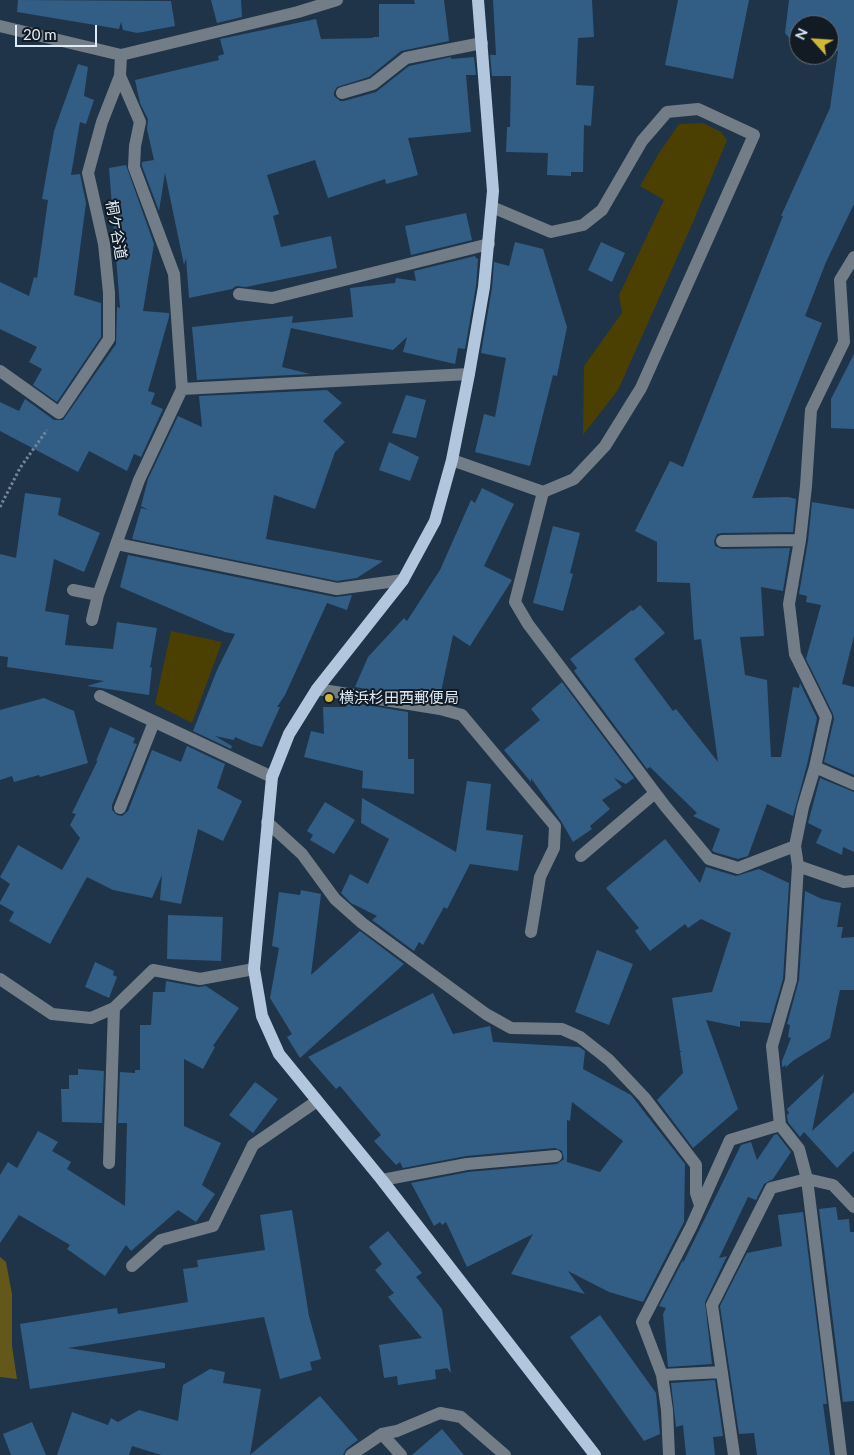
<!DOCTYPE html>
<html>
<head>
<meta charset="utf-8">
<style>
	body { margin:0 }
	#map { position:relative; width:854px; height:1455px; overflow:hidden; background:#1f3448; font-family:Lato,sans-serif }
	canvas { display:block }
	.north { position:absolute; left:789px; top:15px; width:50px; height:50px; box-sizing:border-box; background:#121b24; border:1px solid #646e79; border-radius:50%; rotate:296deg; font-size:14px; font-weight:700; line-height:20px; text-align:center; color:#deebf8 }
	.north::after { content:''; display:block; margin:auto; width:18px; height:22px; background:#d1b736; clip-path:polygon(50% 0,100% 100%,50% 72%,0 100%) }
	.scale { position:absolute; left:15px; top:25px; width:82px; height:22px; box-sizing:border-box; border:2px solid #deebf8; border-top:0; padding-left:6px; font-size:15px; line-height:18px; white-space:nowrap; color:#deebf8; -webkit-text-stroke:4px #121b24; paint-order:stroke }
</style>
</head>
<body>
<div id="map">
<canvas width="854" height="1455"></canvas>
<div class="north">N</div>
<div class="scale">20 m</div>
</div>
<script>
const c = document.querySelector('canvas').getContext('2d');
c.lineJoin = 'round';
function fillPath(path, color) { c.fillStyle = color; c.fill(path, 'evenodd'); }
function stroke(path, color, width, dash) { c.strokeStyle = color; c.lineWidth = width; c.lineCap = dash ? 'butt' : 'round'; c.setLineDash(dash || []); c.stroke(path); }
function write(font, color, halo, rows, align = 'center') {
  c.font = font + ' Lato,"Noto Sans JP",sans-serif'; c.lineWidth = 4; c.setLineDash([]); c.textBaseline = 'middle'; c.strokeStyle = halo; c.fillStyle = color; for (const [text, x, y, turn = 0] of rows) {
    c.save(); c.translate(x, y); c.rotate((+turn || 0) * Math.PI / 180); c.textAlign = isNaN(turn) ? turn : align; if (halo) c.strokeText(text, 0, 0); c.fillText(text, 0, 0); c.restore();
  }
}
fillPath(new Path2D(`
	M703,123L721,132L727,140L693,222L618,390L583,435L584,366L622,313L619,295L664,200L640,186L659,153L679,124Z
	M171,631L222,642L192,723L155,704Z`), '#4b4002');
fillPath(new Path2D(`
	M0,1257L6,1262L12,1294V1346L17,1379L0,1377Z`), '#64571a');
fillPath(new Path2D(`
	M18,0L171,1L175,26L137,33L123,30L121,22L119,29L17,12Z
	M211,0H241L242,17L217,23Z
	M414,0H444L449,41L401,51L369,77L337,87L334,92V96L340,101H344L376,92L409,66L451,57V59L474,57L476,75H466L471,132L408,138L418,175L386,184L385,179L328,198L315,160L267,175L279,214L273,216L281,247L331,236L337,268L246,287L236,286L232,289L189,298L186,258L184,265L165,173L159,211L142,166V162L154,160L147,129L148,119L140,103L135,80L219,60L218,56L224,54L220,39L316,19L321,39L373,38V37H379V4H415Z
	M493,0H592L594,37L578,38L576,85L594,86L591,126L584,125L583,172H571V176L547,175L548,153L506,152L507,127H510L511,76H492L490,55H496Z
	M678,0H749L733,79L665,65Z
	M789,0H854V204L826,262L805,316L822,323L752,498L788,497L796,499L793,532L722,533L717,534L714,541L715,546L722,549L790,548L783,591L761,587L764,636L740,637L745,675L767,680L771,757H781L793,687L799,688L800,683L817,718L807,765L793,816L767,804L748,856L738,859L714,852L712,850L720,829L693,816L697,813L650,767L647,769L574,671L577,668L570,659L632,610L633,611L640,605L665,633L634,659L673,711L676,709L718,762L701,639L694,640L690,583L657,582V542L635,531L670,461L683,467L783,216H781L830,108L838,51L829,49V25H799V42L792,41L785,33Z
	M78,64L88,67L84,96L94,100L86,124L80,122L71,175L80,174L86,203L74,295L101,303V337L57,402L33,385L42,369L29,362L37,347L0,329V282L29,296L34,277L37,278L48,200L42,199L54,131Z
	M126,165L154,244L143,311L169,313V317L148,391L155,393L151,404L163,409L141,457L134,454L127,471L89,451L78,472L0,431V402L19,411L25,399L54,420H63L116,344L117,307L120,308L109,168Z
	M466,213L472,240L411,255L405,226Z
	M515,242L543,249L567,327L557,376L553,375L530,466L475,452L484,414L495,417L506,358L481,353L492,288L494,262L509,266Z
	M601,242L625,253L612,282L588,270Z
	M475,256L476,258L478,259L476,286L465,349L458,348L455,364L403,352L407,337L393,350L291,328L282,367L310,374L197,380L192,327L293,316L292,323L353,317L350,288L395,283L396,278L416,281L414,271Z
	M854,354V429L831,428V399Z
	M327,390L342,403L323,421L345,442L335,452L315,509L274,495L266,539L383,561L357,578L337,581L132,539L141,508L148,510L141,506L148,479L178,416L202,427L199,396Z
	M406,395L426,400L416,438L392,433Z
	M389,442L419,457L410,481L379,470Z
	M482,488L514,504L484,566L512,580L470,646L453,635L440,697L408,690V696L355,687L368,657L404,618L407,621L440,570L471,500L475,503Z
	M25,493L61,498L58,515L100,533L84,572L54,559L45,611L69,615L65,645L113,649L117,622L157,628L150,668L152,667L149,695L87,686L104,681L7,667L8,657L0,656V554L16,558Z
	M812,502L854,509V636L842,684L854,687V775L824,762L834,719L833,714L806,659L821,605L806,602L807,596L799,594L808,541Z
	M553,526L580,533L570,573L573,574L563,611L533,603Z
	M128,555L335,597L352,595L347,610L327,603L285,695L277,707H280L262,747L251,744L235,737L234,740L215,736L232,746L231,749L193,731L217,670L235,634L225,632L120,587Z
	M562,682L634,778L626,784L614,778L622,787L602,800L610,809L590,826L592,829L573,842L561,821L531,778V782L504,750L540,720L531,709Z
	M44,698L74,711L88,763L40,777L39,775L14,782L12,776L0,780V710Z
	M348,702L408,712V759H414V794L362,788L363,771L304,757L311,731L324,734L323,707H346Z
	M110,727L135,738L133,743L137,744L112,805V810L117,815L122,816L128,811L152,750L181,762L187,746L225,764L217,788L242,801L223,841L198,829L181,904L160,900L162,875L152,898L113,890L87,877L50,944L9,921L14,912L0,904V902L10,884L0,877L18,845L62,870L80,838L70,825L76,814L72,813L98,760L96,761Z
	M820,778L854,792V852L843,847L842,855L816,843L822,830L808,823Z
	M467,781L491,784L486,830L523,835L518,871L470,864L447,909L444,907L423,945L419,942L414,951L372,920L377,916L351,903L341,893L350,874L368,884L389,839L361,823L362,798L456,852Z
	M325,802L355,820L334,854L310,840L313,835L307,831Z
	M665,839L700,883L706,867L736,876L759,869L789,883L783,979L770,1023L740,1021V1027L706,1020L738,1109L693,1148L657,1100L683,1073L680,1052H682L680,1051L672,998L712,992L731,933L701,919L688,928L685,924L650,951L635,931L639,928L606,888Z
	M301,890L321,894L311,975L360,931L404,964L300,1058L287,1037L292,1034L270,998L279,948L272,946L279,892L300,895Z
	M805,891L822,899L841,903L837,927H843L841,938L854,937V990H840L830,1038L794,1060L785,1068L786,1065L782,1067V1061L791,1038L788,1037L790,1025L787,1024L799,980Z
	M168,915L223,917L221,961L167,959Z
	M597,950L633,964L609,1025L575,1012Z
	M95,962L114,971L113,975L117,977L109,998L85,987Z
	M166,981L198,987L206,986L239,1008L213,1046L215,1047L203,1069L184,1059V1126L221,1143L202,1185L215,1194L196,1222L178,1210L131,1251L126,1245L105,1276L67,1249L70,1245L19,1215L0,1243V1175L8,1162L17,1168L38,1131L58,1142L52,1151L71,1162L67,1169L125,1206L127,1123H118L120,1072L135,1073V1070H140V1025H151L153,992H165Z
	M433,993L453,1034L490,1026L493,1042L579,1047L585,1051L583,1069L631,1095L685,1164L684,1222L643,1302L609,1292L568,1271L585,1294L511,1274L533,1234L467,1267L446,1222L442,1225L440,1222L434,1226L411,1183L468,1172L557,1164L564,1159L562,1151L555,1148L466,1156L403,1168L400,1162L396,1165L374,1141L381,1135L340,1086L336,1089L308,1057ZM572,1102L623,1141L600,1172L567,1162V1120L570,1121Z
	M78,1069L104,1071L102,1123L62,1122L61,1089H69V1075H78Z
	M824,1074L812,1131L854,1092V1151L837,1168L804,1132L800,1137L788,1122L787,1115L789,1113L787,1109Z
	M255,1082L278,1099L253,1133L229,1115Z
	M777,1134L791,1152L773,1179L764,1184L756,1200L748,1197L719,1258L727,1256L705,1302L712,1364L668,1367L663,1314L666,1308L659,1306L683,1260V1263L741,1145L751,1142L757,1160L774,1135Z
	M836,1207L838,1220L849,1219L850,1232H854V1401L843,1402L819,1209Z
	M292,1210L309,1316L321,1359L310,1362L312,1370L280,1379L264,1317L68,1348L165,1363V1368L30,1389L20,1324L117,1308L118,1314L188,1302L183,1269L198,1267L197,1260L265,1250L260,1215Z
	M803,1212L827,1404H823L830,1455H757L754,1433L739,1434L720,1306L747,1253L782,1246L778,1215Z
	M388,1231L422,1273L416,1277L442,1309L451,1373L447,1368L435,1370L436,1379L398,1385L397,1376L384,1378L379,1345L422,1338L388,1297L394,1293L375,1270L382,1264L369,1247Z
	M600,1315L656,1393L660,1434L644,1441L570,1337Z
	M210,1369L225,1372L223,1383L261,1389L250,1455H161L132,1446L129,1455H57L72,1412L108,1425L111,1418L118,1422L139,1410L178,1421L183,1385Z
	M715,1380L723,1436L713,1437L715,1455H686L683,1425L676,1427L671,1383Z
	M320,1396L358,1440L346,1449L343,1455H250Z
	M32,1422L46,1455H11L3,1434Z
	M442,1429L464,1455H412Z`), '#325d85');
stroke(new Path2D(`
	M0,507L20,468L47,430`), '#758697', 3, [2.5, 2.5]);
stroke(new Path2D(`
	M0,26L121,55L298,12L337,0
	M342,93L373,84L406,58L482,43
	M239,294L272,298L489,244
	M0,371L59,413L109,339V293L104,244L88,173L102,122L120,76L121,55
	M182,389L469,374
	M452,460L543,492L574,479L605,446L641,388L754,135L698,109L667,112L642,141L602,210L583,225L551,232L492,207
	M543,492L515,602L528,624L665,806L709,859L738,868L795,846
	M722,541L800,540
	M117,544L337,589L403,580
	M73,590L98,595
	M92,620L98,595L139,480L182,389L174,274L134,167L135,146L140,122L120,76
	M317,689L440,709L462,715L555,826L554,848L540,877L531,932
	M100,696L272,777
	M815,767L854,784
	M120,808L154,722
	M267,822L302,854L335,899L362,923L486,1014L511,1028L562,1029L580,1037L609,1060L644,1097L696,1165V1193L700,1205
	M581,856L655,793
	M798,866L844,882L854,881
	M0,979L52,1014L91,1018L114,1008L153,970L200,979L254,969
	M109,1163L114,1008
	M382,1180L467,1164L556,1156
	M132,1266L161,1240L213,1226L253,1145L317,1101
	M662,1375L722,1372
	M382,1434L401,1455
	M351,1455L382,1434L397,1431L440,1413L461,1417L505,1455
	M669,1455L667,1410L662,1375L642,1322L691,1227L730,1140L780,1125
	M734,1455L712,1305L771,1188L807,1179L833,1185L854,1207
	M841,1455L807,1179L799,1149L780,1125L772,1046L791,980L798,866L795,846L803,807L815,767L826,717L795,654L789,604L800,540L806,486L811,410L844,342L840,280L854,257`), '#727d87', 12);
stroke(new Path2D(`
	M478,0L493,191L484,287L469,374L452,460L435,521L403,580L317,689L289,734L272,777L254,969L262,1016L279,1054L382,1180L595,1455`), '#b2c7dd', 12);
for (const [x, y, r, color] of [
	[329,698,5,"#d1b736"]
]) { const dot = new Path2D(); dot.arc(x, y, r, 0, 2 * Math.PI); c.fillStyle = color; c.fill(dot); stroke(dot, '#121b24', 2); }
write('15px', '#deebf8', '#121b24', [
	["桐ケ谷道",116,230,80]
]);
write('15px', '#deebf8', '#121b24', [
	["横浜杉田西郵便局",339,698]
], 'left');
</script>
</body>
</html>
